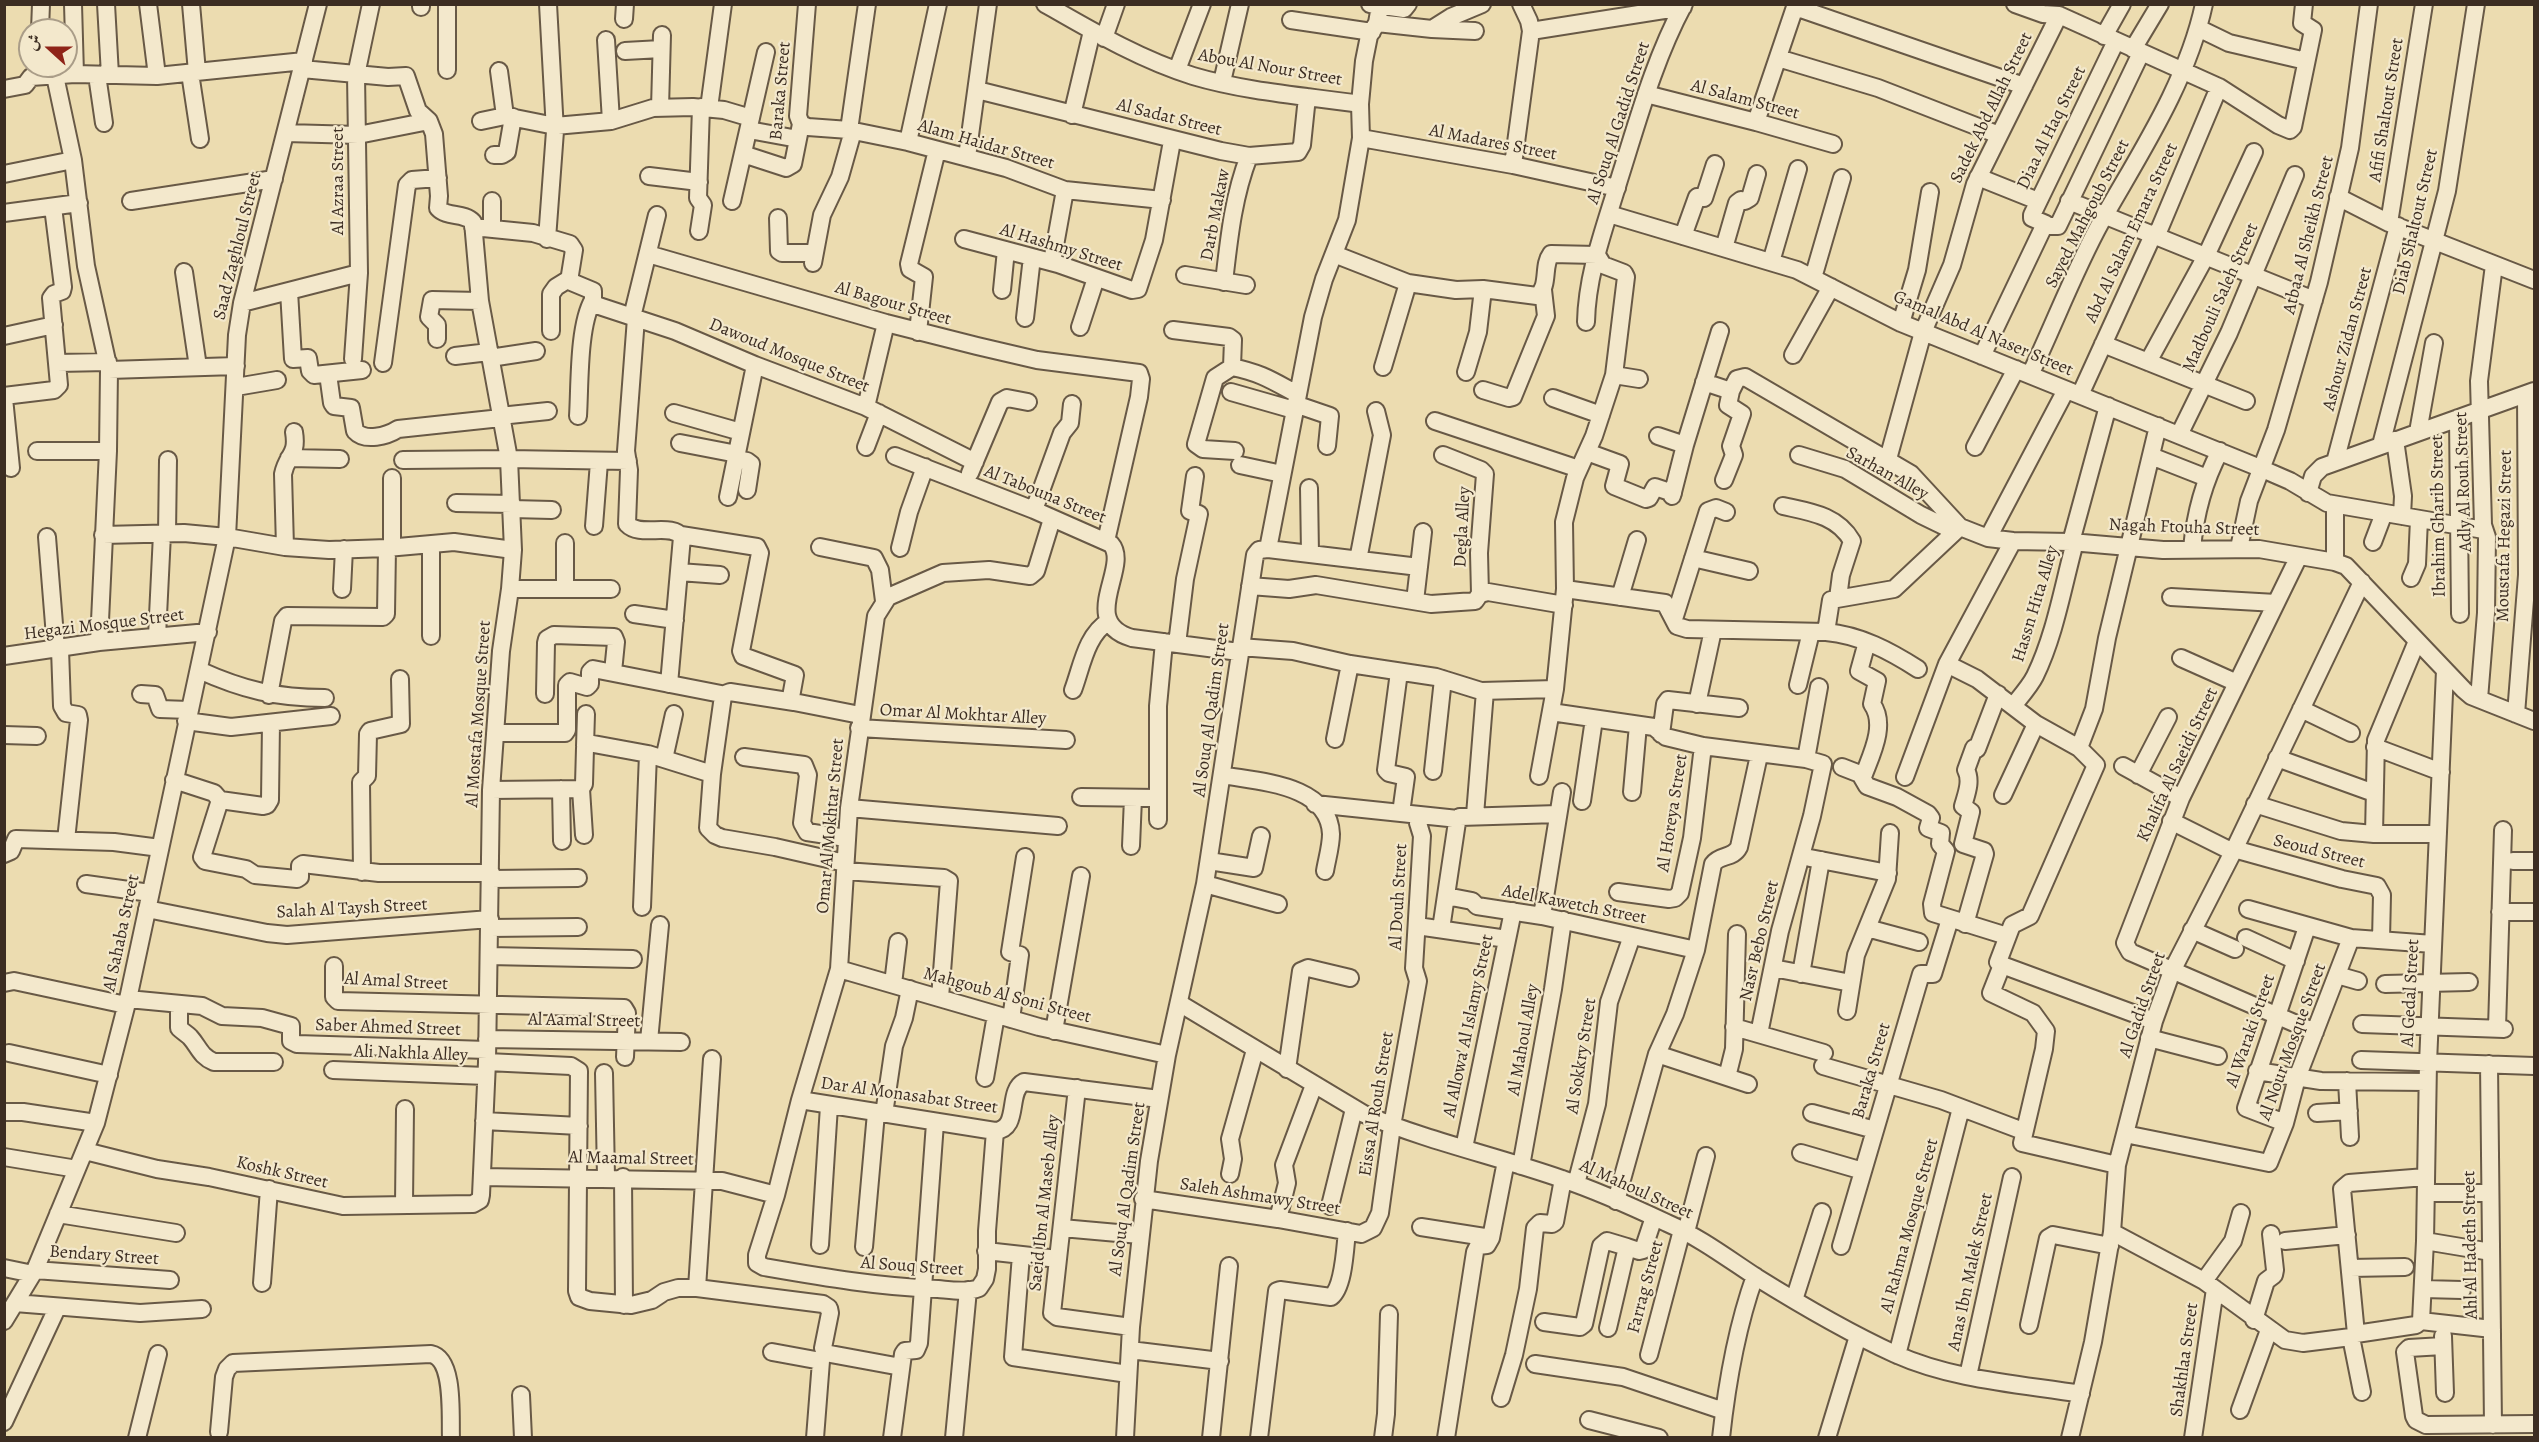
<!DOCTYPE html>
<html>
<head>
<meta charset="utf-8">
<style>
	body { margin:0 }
	#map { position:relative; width:2539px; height:1442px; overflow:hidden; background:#ecdcb0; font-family:Alegreya,Amiri,serif }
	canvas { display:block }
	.frame { position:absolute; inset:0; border:6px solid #3c2d22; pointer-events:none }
	.north { position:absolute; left:18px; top:18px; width:60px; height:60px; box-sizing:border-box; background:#f3e8cc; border:2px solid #aa9d88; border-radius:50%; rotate:291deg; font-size:16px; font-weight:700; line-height:24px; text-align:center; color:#3c2d22 }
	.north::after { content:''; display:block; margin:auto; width:21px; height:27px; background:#8f2418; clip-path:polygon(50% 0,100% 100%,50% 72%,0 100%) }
</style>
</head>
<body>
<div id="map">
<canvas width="2539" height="1442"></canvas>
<div class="frame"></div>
<div class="north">ش</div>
</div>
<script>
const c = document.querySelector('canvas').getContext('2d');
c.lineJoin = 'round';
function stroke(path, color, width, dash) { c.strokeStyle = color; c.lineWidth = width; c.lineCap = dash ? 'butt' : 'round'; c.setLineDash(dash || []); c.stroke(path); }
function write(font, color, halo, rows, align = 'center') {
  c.font = font + ' Alegreya,serif'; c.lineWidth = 4.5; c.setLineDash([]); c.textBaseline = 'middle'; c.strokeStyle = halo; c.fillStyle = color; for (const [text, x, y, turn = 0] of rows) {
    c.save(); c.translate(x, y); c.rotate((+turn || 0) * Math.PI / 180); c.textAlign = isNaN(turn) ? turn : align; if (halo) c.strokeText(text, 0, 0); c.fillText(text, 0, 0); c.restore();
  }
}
const minor = new Path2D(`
	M73,4L75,74
	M106,4L110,75
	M148,4L157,76
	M191,4L197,72
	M447,4V70
	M1045,4C1092,31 1141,60 1193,76C1247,92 1305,96 1360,104
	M1370,4L1404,9L1408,4
	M2015,4L2043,14L2059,15L2219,87L2278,125L2290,130L2293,127L2313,30L2302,23L2304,4
	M421,7V4
	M1795,7L2024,86
	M624,19L625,4
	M1291,20L1372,32
	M1377,23L1432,29L1475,31
	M2198,28L2229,43L2306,61
	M1432,29L1451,17L1482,4
	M40,30L41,4
	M1531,31L1683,7
	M2104,36L2122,4
	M1104,38L1116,4
	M606,40L611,121
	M2133,49L2160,4
	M625,51L661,49
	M1778,58L1878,88L1999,135
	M1177,70L1202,4
	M499,71L505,116
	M190,73L200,139
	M97,75L104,123
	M55,76L73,160L86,266L109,370L108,451L99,642
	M1222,82L1240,4
	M4,89L25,85L31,77L75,74L157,76L304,61
	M977,90L1221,151L1249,156L1298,152L1302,145L1307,97
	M1646,94L1756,122L1833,144
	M660,108L662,35
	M709,108L723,4
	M1072,115L1092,31
	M481,121L505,116L555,126L611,121L653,108L693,107L724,110L751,118
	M1756,122L1796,4
	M801,124L808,127L849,130L908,142L1006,168L1065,190L1162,200
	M749,130L798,139
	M849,130L867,4
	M286,133L358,135L429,121
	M1361,138L1513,165L1617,188
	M908,142L938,4
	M743,154L786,168L793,164L801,124L798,116L807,4
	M494,155H502L507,152L513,117
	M967,157L988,4
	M1513,165L1531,31L1529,21L1521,4
	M4,174L73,160
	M649,176L699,182
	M1978,177L2038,201
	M2338,197L2389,223L2534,280
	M131,201L274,179
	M732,201L766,52
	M2069,201L2314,300
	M4,213L79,203
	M1609,214L1797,270L1901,323L2260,468L2290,481L2327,503L2484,530
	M778,218L779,251L782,253H815
	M2389,223L2424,4
	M2046,224L2032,218V215L2116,41
	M473,227L533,233L570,244L574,250L569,281L593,291V300L596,305L675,331L755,365L866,407L975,462
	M492,229V201
	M699,231L703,205L698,198L701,107
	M1683,236L1697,197L1704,198L1715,164
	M547,239L555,131L548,4
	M964,239L1058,264L1132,290L1138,289L1154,240L1172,141
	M1724,248L1737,203L1741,200L1745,201L1750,198L1757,174
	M648,254L886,323L977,346L1037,360L1139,373L1141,379L1139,397L1106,541
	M1334,254L1408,283L1456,290L1483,289L1537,296C1550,286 1542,266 1551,254L1597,255
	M1052,262L1065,190
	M1771,262L1798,169
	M813,263L822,215L840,177L853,131
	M184,272L198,367
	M1185,275L1246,285
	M1813,278L1842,178
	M1224,282C1229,239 1233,197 1249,156
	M1002,290L1006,250
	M289,291L293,359L308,358L310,371L314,375L362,370
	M242,303L359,273
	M632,317L657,215
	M636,318L626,451L629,470L627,524C640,538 672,522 682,537L669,684
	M1025,318L1032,257
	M1586,322C1587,273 1605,227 1619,180C1638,120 1654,60 1684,4
	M1901,323L1917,270L1930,192
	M1080,327L1096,278
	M1173,330L1229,337L1233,340L1232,367
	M551,331V294L556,287L569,279
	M918,332L924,277L910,269L909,264L937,150
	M4,336L54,325
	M437,339V325L429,317L432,300L480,301
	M2103,344L2246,401
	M1793,355L1831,287
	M455,356L489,352
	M1982,356L2044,226H2058L2141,53
	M490,358L536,351
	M353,359L359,273L356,75L371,4
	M2148,362L2206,256L2254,152
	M57,363L108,362
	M383,363L407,185L412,180L438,178
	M1383,367L1408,283
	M109,370L236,366
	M1466,372L1478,332L1483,289
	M328,374L332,403L334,406L351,408L355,431C365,442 387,436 398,429L501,418
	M1614,375L1639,379
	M2030,375C2054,325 2074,271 2101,222C2140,153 2187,83 2204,4
	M1704,382L1731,391L1737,379L1745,377L1911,474L1960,527
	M236,387L277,380
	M1483,390L1509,398L1513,397L1546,316L1543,290
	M1231,392L1294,410
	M2080,395L2153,235L2159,230L2219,87
	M4,396L54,390L59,385L51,298L54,294L62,291L63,287L53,207
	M4,398L11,468
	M1553,398L1601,415
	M1295,404L1330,416L1327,446
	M866,407L886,323
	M674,413L741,432
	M500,416L548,411
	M578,416C580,385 578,326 593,300
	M2458,418L2460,614
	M1435,421L1579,469
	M2418,432L2434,343
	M2179,435L2229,333L2295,175
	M1658,436L1685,445
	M2395,440L2403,496L2402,516
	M680,443L737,454
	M2381,445L2447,191L2476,4
	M866,447L879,413
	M1975,447L2016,369
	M37,451H108
	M1235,451L1203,449L1196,444L1215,378L1232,367C1261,373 1271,380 1297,394
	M1587,452L1620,464L1614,486L1646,499L1649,498L1655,487L1673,493
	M1443,455L1481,470L1485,474L1479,553L1480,594
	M1799,455L1845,469L1921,515L1954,531
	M895,456L1034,510L1111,544C1131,567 1077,622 1132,638L1239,652
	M2151,456L2207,478
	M289,458L340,459
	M735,459L747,461L751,464L747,490
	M1888,459L1923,332L1952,265L1975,184L2059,15
	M403,460L509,459L628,461
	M2335,462L2398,226
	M1240,465L1282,474
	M970,473L1000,402L1007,398L1028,402
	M1724,480L1734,455L1731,446L1742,414L1728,405L1731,391
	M1309,488L1310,554
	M2308,493L2313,476L2322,467L2534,391
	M1672,496L1685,445L1720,331
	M728,497L755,365
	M456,503L512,504
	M1783,506C1810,512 1837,515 1852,541L1841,575L1838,598
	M512,509L552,510
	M1034,510L1062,433L1070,423L1072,404
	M594,526L599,462
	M167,534L168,460
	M103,535L184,533L227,537L285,547L329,550L387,548L454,542L513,550
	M681,535L757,547L760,553L741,651L743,656L795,675L791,697L794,702L860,715
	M47,537L56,649
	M1988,538L2066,390
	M2071,542L2108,406
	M2373,542L2384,513
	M285,547L283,474C287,454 298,456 294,432
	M820,547L874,558L880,570L884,601
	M392,548V478
	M900,548L909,512L925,467
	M2239,548L2249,501L2276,430L2319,282L2350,148L2369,4
	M1268,549L1419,567
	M2192,549C2195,514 2203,483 2220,451
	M2299,556L2181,798L2125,943L2130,952L2315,1032
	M1693,558L1749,571
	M1358,560L1382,435L1376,411
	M2335,562V505
	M679,572L720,575
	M2411,578L2417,564L2419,519
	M1250,586L1289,589L1316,585L1431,604L1475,601L1480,594L1488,592L1564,605
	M342,589L344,549
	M510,589H611
	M565,589V543
	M1565,589L1665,603L1677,626L1687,629L1826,632C1860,635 1890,651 1918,669
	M1620,597L1637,540
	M2171,597L2276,603
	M1415,601L1423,532
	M634,614L675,620
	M1674,619L1708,511L1716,508L1726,512
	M1826,632L1831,600L1894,589L1960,527L1988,538L2013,541L2071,542L2163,550L2259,549L2335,562L2346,566L2464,690L2471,696L2534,721
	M157,636L162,534
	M431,636V544
	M1177,644L1185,579L1199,514L1190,511L1195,476
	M1240,647L1293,651L1350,664L1436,677L1481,691L1555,689
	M60,649L62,706L66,713L78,715L79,720L66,840
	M4,656L99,642L208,632
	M2181,658L2237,683
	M1947,664L1977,679L2036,724L2079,748L2096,765L2030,916L2012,925L1998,962L2002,965
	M199,670C243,690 277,698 325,698
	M1399,672L1386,770L1389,773L1406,777L1401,813
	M1798,685L1811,632
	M1073,690C1082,666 1086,635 1109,621
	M141,694L155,695L160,709L189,710
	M545,694L546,643L547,639L554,635L614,637L616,642L613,672
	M269,695L283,621L287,616L383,617L386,614L387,548
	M722,695L730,692L794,702
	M2479,699L2486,613L2487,537L2483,525L2479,381L2494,265
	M1697,704L1713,630
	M2013,706C2021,696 2030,686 2035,676C2055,635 2063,586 2075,542
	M2301,709L2351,733
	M1551,712L1647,726L1654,727L1666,737L1703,746L1806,759L1823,764L1812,816L1780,931L1759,1034
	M2516,714L2527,575L2526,394
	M186,721L231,727L331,716
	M859,728L1066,740
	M495,733H565L567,730V685L570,682L587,687L590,684V672L593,669L721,694L723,696L712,774L708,828L715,835L722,838L775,847L845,863
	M1661,734L1665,704L1668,700L1739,708
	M4,735L37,736
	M1335,739L1350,664
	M585,746L586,714
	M2375,747L2441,772
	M2079,748L2094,709L2107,638L2158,426
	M744,757L804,765L808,775L802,823L807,832L846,838
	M2277,758L2374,793
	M664,759L674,714
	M1806,759L1819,687
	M2123,766L2181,798
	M1842,767L1860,774L1867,786L1897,797L1928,814L1931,818L1928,828L1941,833L1940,844L1946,851L1932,904L1933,913L2007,936
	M1433,771L1443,679
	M1222,775C1259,782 1329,784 1331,834C1331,846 1327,859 1325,871
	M2138,775L2168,717
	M1539,776L1555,689L1565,589L1564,522L1575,478L1594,436L1614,375L1626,277L1624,273L1603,265L1597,255
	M1863,777C1871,755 1887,725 1872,704L1877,681L1859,671L1867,642
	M1905,777L1947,664L2013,541
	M174,780L214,793L220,800L263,806L267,805L270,800L271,723
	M561,789L562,841
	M581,789L584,835
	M491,790L581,789L584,784L585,748L588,743L648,754L712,774
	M1632,792L1638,725
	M2003,795L2036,724
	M1081,797L1158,798
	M220,800L202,857L205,861L246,869L255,875L297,879L300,877V866L303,864L379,873H491
	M1582,801L1594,719
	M1315,804L1458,819
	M2255,804L2341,831L2374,834H2438
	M849,808L1058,826
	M1475,815L1485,691
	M1158,820V706L1164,642
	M2171,821L2233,852
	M2374,834L2376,740L2417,641
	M1131,846L1133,798
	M2234,849L2342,879L2377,886L2382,895L2381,940
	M4,854L11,851L16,839L114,842L160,848
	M1810,858L1888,873
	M1209,861L1254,868L1261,836
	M2513,861H2534
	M845,871L944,878L949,881L940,998
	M362,872L361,782L367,776L368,734L370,731L401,724L400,679
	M491,879L578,878
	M86,884L150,893
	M1205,884L1278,904
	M1618,892L1669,899L1675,898L1680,893L1692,838L1703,746
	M1446,896L1472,901L1477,906L1542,916L1696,950
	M642,907L648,754
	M147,909L267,933L287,935L490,919
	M2248,909L2351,938L2433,944
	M2500,912H2534
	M1542,916L1562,792
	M1965,924L1985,854L1984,851L1963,844L1971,812L1963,806C1966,795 1972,781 1966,770L1974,748L1977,749L1998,694
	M1417,926L1507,939
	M490,928L578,927
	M1867,928L1919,942
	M1441,929L1457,822L1460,817L1558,814
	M2192,930L2235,949
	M2246,938L2296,961
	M489,956L633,959
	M2002,965L1991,993L2033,1013L2046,1031L2044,1049L2022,1143L2117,1165
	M2002,965L2154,1021
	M334,966V997L338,1001L624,1008L627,1013L625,1057
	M1773,968L1851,983
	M839,969L1039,1027L1167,1055
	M1801,974L1821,860
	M2337,975L2358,981
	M4,983L14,981L126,1005
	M893,984L898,942
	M2385,984L2469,982
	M128,999L202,1006L222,1016L262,1018L291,1026V1041L297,1044L487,1050
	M1179,1003L1364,1114C1427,1141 1496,1156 1562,1179C1598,1191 1633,1207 1667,1223C1699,1237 1727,1258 1756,1277C1801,1305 1847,1332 1895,1354C1953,1380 2019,1384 2081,1394
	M179,1004V1028C182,1031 187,1034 190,1037C199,1047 200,1056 214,1062H274
	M1847,1011L1856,955L1887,879L1890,833
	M1011,1019L1020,955L1010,952L1025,857
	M2362,1024L2504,1029
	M1734,1027L1824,1053
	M2497,1028L2503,830
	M1054,1031L1081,876
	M2149,1038L2218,1056
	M487,1039L681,1042
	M649,1041L660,925
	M9,1053L109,1075
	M1657,1054L1748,1084
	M2361,1060L2534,1066
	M487,1062L571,1066L579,1071L577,1291L579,1297L590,1301L631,1305L652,1300L664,1292L678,1288H697L823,1304L829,1308L830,1313L823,1348L825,1353L901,1367
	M2489,1064L2493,1425
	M1823,1066L1941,1100L2023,1131
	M1287,1069L1301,971L1308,968L1350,978
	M333,1070L486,1076
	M2257,1071L2321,1081L2427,1082
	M604,1073L606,1177
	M1727,1077L1734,1049L1737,934
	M985,1078L996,1015
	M2347,1081L2350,1137
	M1077,1088L1052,1313L1057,1317L1131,1327
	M800,1100L995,1131C1021,1129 1006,1091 1024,1082L1159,1099
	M4,1112H23L96,1123
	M1812,1113L1875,1130
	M2317,1113L2349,1111
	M884,1114L894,1046L904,1018L910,989
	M484,1121L579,1126
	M2285,1123L2246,1108L2307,927
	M995,1131L987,1231V1269L985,1279L979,1288C967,1293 950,1290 938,1289C879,1287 822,1277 764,1267L757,1263V1255L776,1195L800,1100L839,969L849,808L876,616L888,597L943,573L989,570L1030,576L1036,571L1052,519
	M2125,1134L2269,1163L2285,1123L2297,1078L2351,938
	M1464,1148L1513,911
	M85,1151L157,1169L209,1177L343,1206L473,1204L480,1200L481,1195L487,1062L491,790L501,651L510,589L513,550L509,459L480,301L473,222C464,212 447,218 438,208L439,196L434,134L429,121L418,111L406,76L388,77L302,69
	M1801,1153L1863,1171
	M4,1157L77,1169
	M1521,1166L1553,989L1563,920
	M1230,1174L1233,1159L1230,1139L1255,1050
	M482,1177L722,1181L776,1195
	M623,1177L624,1305
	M1576,1184L1597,1104L1609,1002L1632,936
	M2426,1193H2490
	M1143,1199L1278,1219L1361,1234L1373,1228L1380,1213L1392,1126L1418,981L1414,968L1422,836L1418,823L1419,815
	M1616,1201L1657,1054L1675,1014L1696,950L1713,864C1720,854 1733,859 1739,847L1759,755
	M404,1204L405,1109
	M1330,1206L1354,1109
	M58,1214L176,1233
	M1278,1219L1287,1183L1284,1165L1314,1085
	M1421,1227L1491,1238
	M1062,1228L1140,1235
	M1686,1232L1706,1156
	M2112,1232L2204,1281L2285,1340L2303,1343L2351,1337L2356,1334L2416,1325L2421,1321L2425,1241L2428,1063L2445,670
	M2285,1241L2347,1235
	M2425,1241L2491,1252
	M820,1245L829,1106
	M1841,1246L1921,974H1933L1950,919
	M864,1247L876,1113
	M986,1251L1058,1259
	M1021,1255L1013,1357L1128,1374
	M4,1268L33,1274
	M2350,1268L2405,1267
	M35,1270L170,1280
	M2204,1281L2233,1241L2241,1213
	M262,1283L269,1189
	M697,1288L712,1059
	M2423,1289L2462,1290
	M1794,1300L1822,1212
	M15,1303L140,1313L202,1309
	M2254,1320L2266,1281L2274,1275L2275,1270L2271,1234
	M4,1321L35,1270L96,1123L128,999L227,537L237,335L242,303L318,4
	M2421,1321L2492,1329
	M1544,1322L1580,1327L1584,1324L1601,1246L1607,1241L1627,1247
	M2029,1325L2048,1238L2053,1235L2110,1246
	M1608,1328L1627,1247L1639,1251L1643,1250L1654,1217
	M2356,1334L2342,1189L2349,1183L2426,1177
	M2443,1336L2445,1393
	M2351,1337L2362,1392
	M2443,1346L2409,1348L2405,1352L2414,1416L2416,1420L2426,1425L2534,1424
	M1130,1350L1220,1361
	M772,1352L821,1361L815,1438
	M1649,1355L1682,1230
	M1897,1355L1961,1108
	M1535,1364L1623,1377L1724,1411
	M1968,1376L2012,1177
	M521,1395L523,1438
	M1501,1398L1514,1355L1528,1289L1535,1228L1540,1223L1552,1224L1555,1222L1563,1179
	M2240,1410L2269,1330
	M1589,1420L1659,1438
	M4,1422L57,1308
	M219,1432L224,1377L227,1369L233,1363L431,1354C455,1359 450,1417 451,1438
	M137,1438L158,1354
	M892,1438L903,1354L905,1351L916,1350L919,1343L935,1123
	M954,1438L968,1290
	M1125,1438L1131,1327L1149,1161L1167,1055L1205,884L1255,555L1259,550L1268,549L1313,317L1324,279L1347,220L1361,138L1360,104L1364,61L1369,36L1377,23L1380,6
	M1211,1438L1229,1266
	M1259,1438L1277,1291L1280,1290L1331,1297C1344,1287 1345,1248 1347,1231
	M1383,1438L1386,1414L1389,1314
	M1446,1438L1475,1252L1478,1246L1487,1245L1491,1238L1506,1161
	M1721,1438C1727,1382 1736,1329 1755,1276
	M1827,1438L1858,1336
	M2070,1438L2093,1342L2112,1232L2117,1165L2154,1021L2172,971L2233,852L2362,582
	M2193,1438L2215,1289`);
stroke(minor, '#685946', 20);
stroke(minor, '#f3e8cc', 16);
write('18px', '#3c2d22', '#f3e8cc', [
	["Abou Al Nour Street",1270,68,10],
	["Baraka Street",781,91,-85],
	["Al Salam Street",1745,100,15],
	["Sadek Abd Allah Street",1992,108,-64],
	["Afifi Shaltout Street",2387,110,-81],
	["Al Sadat Street",1169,118,14],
	["Al Souq Al Gadid Street",1619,123,-72],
	["Diaa Al Haq Street",2052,128,-64],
	["Al Madares Street",1493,143,11],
	["Alam Haidar Street",986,145,16],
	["Al Azraa Street",339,181,-90],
	["Sayed Mahgoub Street",2088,214,-63],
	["Darb Makaw",1216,215,-79],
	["Diab Shaltout Street",2416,222,-77],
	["Abd Al Salam Emara Street",2132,233,-65],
	["Atbaa Al Sheikh Street",2309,235,-76],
	["Saad Zaghloul Street",238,246,-76],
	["Al Hashmy Street",1061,248,17],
	["Madbouli Saleh Street",2221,298,-66],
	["Al Bagour Street",893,304,16],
	["Gamal Abd Al Naser Street",1983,334,23],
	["Ashour Zidan Street",2348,339,-75],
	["Dawoud Mosque Street",789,356,22],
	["Sarhan Alley",1887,474,29],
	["Adly Al Rouh Street",2464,482,-92],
	["Al Tabouna Street",1045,495,22],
	["Ibrahim Gharib Street",2439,516,-91],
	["Degla Alley",1463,527,-87],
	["Nagah Ftouha Street",2184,528,2],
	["Moustafa Hegazi Street",2505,536,-89],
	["Hassn Hita Alley",2036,604,-73],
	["Hegazi Mosque Street",104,625,-7],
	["Al Souq Al Qadim Street",1212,710,-82],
	["Al Mostafa Mosque Street",479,714,-86],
	["Omar Al Mokhtar Alley",963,715,3],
	["Khalifa Al Saeidi Street",2178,765,-65],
	["Al Horeya Street",1673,813,-81],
	["Omar Al Mokhtar Street",831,826,-85],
	["Seoud Street",2319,852,14],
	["Al Douh Street",1399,897,-87],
	["Adel Kawetch Street",1574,905,11],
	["Salah Al Taysh Street",352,909,-3],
	["Al Sahaba Street",122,933,-78],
	["Nasr Bebo Street",1760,941,-77],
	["Al Amal Street",396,982,3],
	["Al Gedal Street",2411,993,-87],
	["Mahgoub Al Soni Street",1007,996,15],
	["Al Gadid Street",2143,1005,-71],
	["Al Aamal Street",584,1021,1],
	["Al Allowa' Al Islamy Street",1469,1026,-78],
	["Saber Ahmed Street",388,1028,2],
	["Al Waraki Street",2251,1031,-71],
	["Al Mahoul Alley",1524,1040,-80],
	["Al Nour Mosque Street",2293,1042,-70],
	["Ali Nakhla Alley",411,1054,2],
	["Al Sokkry Street",1582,1056,-81],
	["Baraka Street",1872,1071,-74],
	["Dar Al Monasabat Street",909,1096,8],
	["Eissa Al Rouh Street",1377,1104,-81],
	["Al Maamal Street",631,1159,1],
	["Koshk Street",282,1173,13],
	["Al Souq Al Qadim Street",1128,1189,-82],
	["Al Mahoul Street",1636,1190,24],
	["Saleh Ashmawy Street",1260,1197,9],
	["Saeid Ibn Al Maseb Alley",1045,1203,-84],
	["Al Rahma Mosque Street",1910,1226,-75],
	["Ahl Al Hadeth Street",2471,1245,-91],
	["Bendary Street",104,1256,4],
	["Al Souq Street",912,1267,4],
	["Anas Ibn Malek Street",1971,1272,-78],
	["Farrag Street",1646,1287,-75],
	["Shakhlaa Street",2185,1360,-82]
]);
</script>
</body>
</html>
